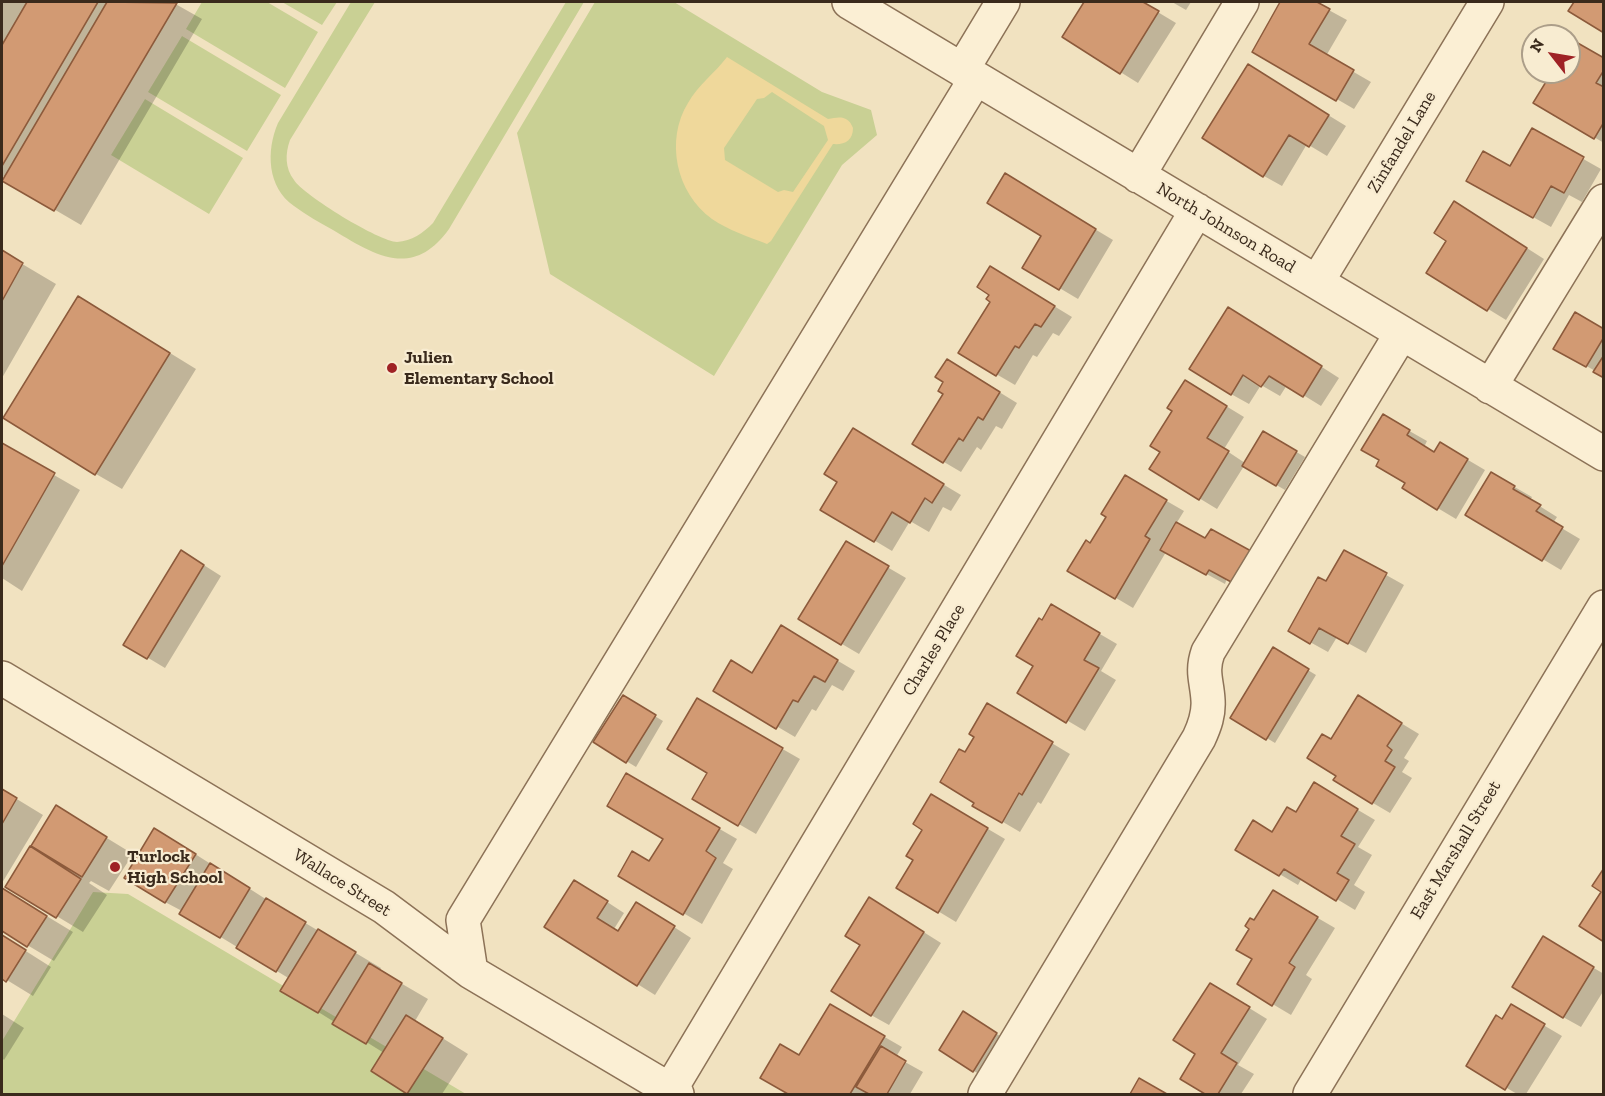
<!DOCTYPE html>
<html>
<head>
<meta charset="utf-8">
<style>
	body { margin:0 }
	#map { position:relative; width:1605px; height:1096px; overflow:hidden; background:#f1e2c0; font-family:"Zilla Slab",serif }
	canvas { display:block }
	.frame { position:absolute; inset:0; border:3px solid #3a2a1c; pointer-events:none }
	.north { position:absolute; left:1521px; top:24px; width:60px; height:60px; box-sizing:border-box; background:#f8ecd1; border:2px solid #ac9e89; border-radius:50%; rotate:301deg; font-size:16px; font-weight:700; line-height:24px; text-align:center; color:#3a2a1c }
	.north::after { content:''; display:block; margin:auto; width:21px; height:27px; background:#9f2225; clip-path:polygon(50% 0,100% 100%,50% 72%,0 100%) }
</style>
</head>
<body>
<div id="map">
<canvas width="1605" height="1096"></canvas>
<div class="frame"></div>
<div class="north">N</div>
</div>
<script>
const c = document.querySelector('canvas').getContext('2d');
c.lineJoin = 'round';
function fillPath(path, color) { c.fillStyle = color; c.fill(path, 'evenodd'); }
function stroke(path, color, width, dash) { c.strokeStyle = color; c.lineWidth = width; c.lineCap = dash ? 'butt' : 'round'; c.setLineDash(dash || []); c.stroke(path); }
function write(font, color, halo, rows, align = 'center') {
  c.font = font + ' "Zilla Slab",serif'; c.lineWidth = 4.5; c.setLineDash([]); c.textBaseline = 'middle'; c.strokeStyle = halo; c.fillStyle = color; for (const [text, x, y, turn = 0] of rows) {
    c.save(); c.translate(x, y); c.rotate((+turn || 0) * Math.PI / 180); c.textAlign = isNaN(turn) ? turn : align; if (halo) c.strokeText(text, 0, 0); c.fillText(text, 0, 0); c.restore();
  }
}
fillPath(new Path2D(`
	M202,2H267L318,32L285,88L186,29Z
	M282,2H337L322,25Z
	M351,2H375L290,140C285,154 285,168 294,180C303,195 380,242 397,242C412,241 423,233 433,223L566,2H584L449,229C413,279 376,256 333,230C320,223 306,215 294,206C267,187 266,151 278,123Z
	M595,2H674L822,92L871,110L877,135L842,165L714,376L550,274L517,133Z
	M182,36L281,95L247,151L148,92Z
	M145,99L243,158L209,214L111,155Z
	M93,892L128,894L466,1094H2V1041Z`), '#c9d094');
fillPath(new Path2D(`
	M727,57L828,119C839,117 848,115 853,128C853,141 844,145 833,144L771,241L767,244C749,237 728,230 712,219C676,193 665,140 688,103C698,85 715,73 727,57ZM772,92L824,126L828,140L793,192L784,190L778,192L725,160L724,148L757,99L764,98Z`), '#efd89b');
fillPath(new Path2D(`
	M2,2H172L202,19L81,225L4,180L5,178L2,175Z
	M1086,2H1141L1176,23L1138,83L1064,37Z
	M1172,2H1191L1186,10Z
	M1282,2H1314L1347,20L1326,56L1371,82L1354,109L1254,51Z
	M1555,32L1563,36H1552Z
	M1569,40L1604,60V143L1535,102L1553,72H1569Z
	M1266,77L1346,126L1327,156L1307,144L1282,186L1264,176Z
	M1532,130L1601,169L1582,202L1569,195L1551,227L1468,181L1511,168Z
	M1023,186L1113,240L1078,299L1024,267L1043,235Z
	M1472,213L1544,259L1506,320L1428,272Z
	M2,252L56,284L2,378Z
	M1008,278L1072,317L1059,336L1053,333L1037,357L1033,355L1015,385L960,353Z
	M105,313L196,369L122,489L96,474Z
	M1247,319L1339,378L1321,406L1287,385L1280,396L1261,385L1249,404L1231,394Z
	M1604,330V376L1555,348Z
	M965,371L1017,403L1002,429L996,426L981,450L977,447L961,472L944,462Z
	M1203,392L1244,417L1224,449L1245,463L1264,433L1305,457L1285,490L1244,466L1217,509L1151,469Z
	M1383,416L1427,441L1424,447L1435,454L1441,444L1485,470L1456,519L1404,488L1407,483L1381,460Z
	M871,441L961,495L951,511L943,507L929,532L910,521L892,551L822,509Z
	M2,445L80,490L22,591L2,578Z
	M1492,474L1532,497L1530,500L1557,517L1553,523L1580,539L1561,570L1467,514Z
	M1125,477L1184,511L1176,524L1227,578L1225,584L1166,552L1133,608L1069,570L1091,545L1108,516Z
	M846,543L906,578L859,654L842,644Z
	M1345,552L1404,585L1366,653L1337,637L1328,652L1290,631L1327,583Z
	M199,562L221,576L165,668L125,644Z
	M1052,606L1117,644L1101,671L1116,680L1085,731L1019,692L1035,665L1043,622Z
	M781,627L855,671L843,691L832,685L816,711L812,709L795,737L715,690L753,675Z
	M1273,649L1316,675L1275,743L1232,717Z
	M623,697L663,721L636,767L595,742Z
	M697,700L800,759L756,834L694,798L709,772Z
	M988,705L1070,754L1041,804L1038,802L1020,832L974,805L976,802L965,754L976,736Z
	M1376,708L1419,734L1404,758L1409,761L1402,772L1412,778L1390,813L1373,803L1331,741Z
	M626,775L737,839L723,863L733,869L702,924L620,876L650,863L665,839Z
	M1314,784L1375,820L1358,847L1372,855L1354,885L1365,892L1355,910L1302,878L1298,885L1237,849L1273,833L1297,814Z
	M2,790L43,815L2,883Z
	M932,796L1005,839L956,922L898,887L915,860Z
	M56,807L133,854L109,891L91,881L89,883L107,895L83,932L7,886Z
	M181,845L275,905L381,968L380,971L428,999L415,1021L468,1054L442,1094H411L373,1070L384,1053L283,990L290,979L181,913L182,911L165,902Z
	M2,889L73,932L54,961L2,930Z
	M592,892L624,913L614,929L619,932L654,914L691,938L655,995L546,927Z
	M1273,892L1335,928L1306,975L1312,979L1291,1015L1239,984L1254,959Z
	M887,909L941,943L889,1025L871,1015L862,944Z
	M2,936L51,967L33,996L2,977Z
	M1543,938L1604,974V990L1581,1027L1563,1017Z
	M1228,995L1267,1019L1238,1065L1254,1074L1241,1094H1208L1182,1079Z
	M831,1006L902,1047L896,1057L923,1072L910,1094H791L762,1077L800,1057Z
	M1511,1006L1562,1036L1526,1094H1517L1468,1065L1503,1021Z
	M963,1013L1005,1039L982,1076L941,1050Z
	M2,1014L24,1028L4,1060L2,1058Z`), '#0003');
const building = new Path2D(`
	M27,2H98L2,166V45Z
	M107,2L177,3L54,211L2,181Z
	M1084,2H1143L1159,11L1120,74L1062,37Z
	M1280,2H1317L1330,9L1309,44L1354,70L1336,101L1252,52Z
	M1574,2H1604V33L1568,11Z
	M1569,38L1604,58V70L1596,83L1604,87V122L1594,139L1533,103L1552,72H1569Z
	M1248,64L1329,115L1309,147L1289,135L1263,177L1202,138Z
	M1532,128L1584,157L1564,193L1551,186L1533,218L1466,181L1483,151L1510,166Z
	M1005,173L1096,229L1059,290L1022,268L1041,236L987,203Z
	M1454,201L1527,248L1487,311L1426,273L1446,241L1434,233Z
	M2,250L23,263L2,301Z
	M990,266L1055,306L1041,327L1035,324L1019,348L1015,346L996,376L958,353L990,302L986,299L989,295L977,287Z
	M78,296L170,353L95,475L3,418Z
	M1228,307L1322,366L1303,397L1269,376L1261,387L1243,375L1231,395L1189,369Z
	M1575,312L1604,329V337L1586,367L1553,349Z
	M1604,355V378L1593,372Z
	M947,359L1000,392L983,420L978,417L963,441L959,438L943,463L912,444L943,394L938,391L943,382L935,377Z
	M1185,380L1227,406L1207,438L1229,451L1199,500L1149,469L1160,452L1150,446L1172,411L1167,408Z
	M1383,414L1410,430L1407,435L1434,452L1440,442L1468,459L1437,510L1402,488L1405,483L1376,466L1379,460L1361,450Z
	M853,428L944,484L932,503L925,498L910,523L892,512L874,542L820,510L837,482L824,474Z
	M1263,431L1297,451L1276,486L1242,466Z
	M2,443L55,473L2,566Z
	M1491,472L1515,486L1513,489L1541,505L1536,511L1563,527L1542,561L1465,515Z
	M1125,475L1167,500L1145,536L1150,539L1115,599L1067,571L1086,540L1090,543L1106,517L1101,514Z
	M1176,522L1205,538L1211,529L1251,551L1233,583L1209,570L1206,575L1160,550Z
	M846,541L889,566L841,645L798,619Z
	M181,550L204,565L147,659L123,645Z
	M1344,550L1387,573L1348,644L1319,628L1310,644L1288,631L1318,577L1326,581Z
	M1051,604L1100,633L1084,660L1099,668L1066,723L1017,693L1033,666L1016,656L1039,618L1042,620Z
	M781,625L838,660L825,682L814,676L798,702L793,700L776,729L713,691L731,660L752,673Z
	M1273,647L1309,669L1266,740L1230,718Z
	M623,695L656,715L626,763L593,742Z
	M1358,695L1402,723L1387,746L1392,750L1385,761L1395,767L1372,804L1333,780L1336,776L1307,758L1322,734L1331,739Z
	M697,698L783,748L738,826L692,799L707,773L667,749Z
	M987,703L1053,742L1022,795L1019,793L1002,823L972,806L974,803L940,782L959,749L965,752L974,737L969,734Z
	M626,773L720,828L706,851L716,858L683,915L618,876L632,851L649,861L663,839L607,806Z
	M1314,782L1358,809L1341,836L1355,844L1337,873L1349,880L1336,901L1284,869L1279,876L1235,850L1253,820L1272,832L1287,807L1296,812Z
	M2,789L17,798L2,824Z
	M931,794L988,828L938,913L896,888L913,860L906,856L922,830L913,824Z
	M56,805L107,837L82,877L31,846Z
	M154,828L196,854L165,903L124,878Z
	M30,846L81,879L56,918L5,887Z
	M210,863L250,888L220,938L179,914Z
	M1604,868V942L1579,926L1601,892L1592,886Z
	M574,880L608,901L597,918L618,931L636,902L675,926L637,986L544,927Z
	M2,888L47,916L27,947L2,931Z
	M1273,890L1318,917L1289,963L1295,967L1272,1006L1237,984L1252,959L1236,950L1249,929L1245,926L1250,918L1254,920Z
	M869,897L924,932L871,1016L831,991L860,945L845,936Z
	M266,898L306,922L276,972L236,948Z
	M318,929L356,952L318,1013L280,991Z
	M2,935L26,950L6,982L2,979Z
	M1543,936L1594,967L1563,1018L1512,987Z
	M369,963L402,983L366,1044L332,1024Z
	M1210,983L1250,1007L1221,1053L1237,1063L1218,1094H1205L1180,1079L1195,1054L1173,1040Z
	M830,1004L885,1036L850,1094H788L760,1078L780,1044L799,1055Z
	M1511,1004L1545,1024L1505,1090L1466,1066L1496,1015L1502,1019Z
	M963,1011L997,1033L973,1072L939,1050Z
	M406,1015L443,1038L407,1094L371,1071Z
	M881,1046L906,1061L887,1094H869L856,1087Z
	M1139,1078L1167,1094H1130Z`);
fillPath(building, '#d29a73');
stroke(building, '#8c5a3b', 1.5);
const minor = new Path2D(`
	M849,2L1604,454
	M962,70L1003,2
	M1138,176L1242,2
	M1317,282L1487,2
	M1490,387L1604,201
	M2,678L384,907L471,972L677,1094
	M471,972L463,920L976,78
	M670,1090L1197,210
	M985,1094L1199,738C1205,725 1209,714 1208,700C1207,681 1201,672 1208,652L1401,334
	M1310,1094L1604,607`);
stroke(minor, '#8c7257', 36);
stroke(minor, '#fbefd4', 33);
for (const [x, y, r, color] of [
	[392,368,6,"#9f2225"],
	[115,867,6,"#9f2225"]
]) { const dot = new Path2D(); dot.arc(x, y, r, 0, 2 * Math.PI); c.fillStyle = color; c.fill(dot); stroke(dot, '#f8ecd1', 2); }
write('18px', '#3a2a1c', '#f8ecd1', [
	["Zinfandel Lane",1402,142,-59],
	["North Johnson Road",1226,228,31],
	["Charles Place",934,650,-59],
	["East Marshall Street",1456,850,-59],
	["Wallace Street",342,883,32]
]);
write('bold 18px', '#3a2a1c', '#f8ecd1', [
	["Julien",404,358],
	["Elementary School",404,379],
	["Turlock",127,857],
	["High School",127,878]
], 'left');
</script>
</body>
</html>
